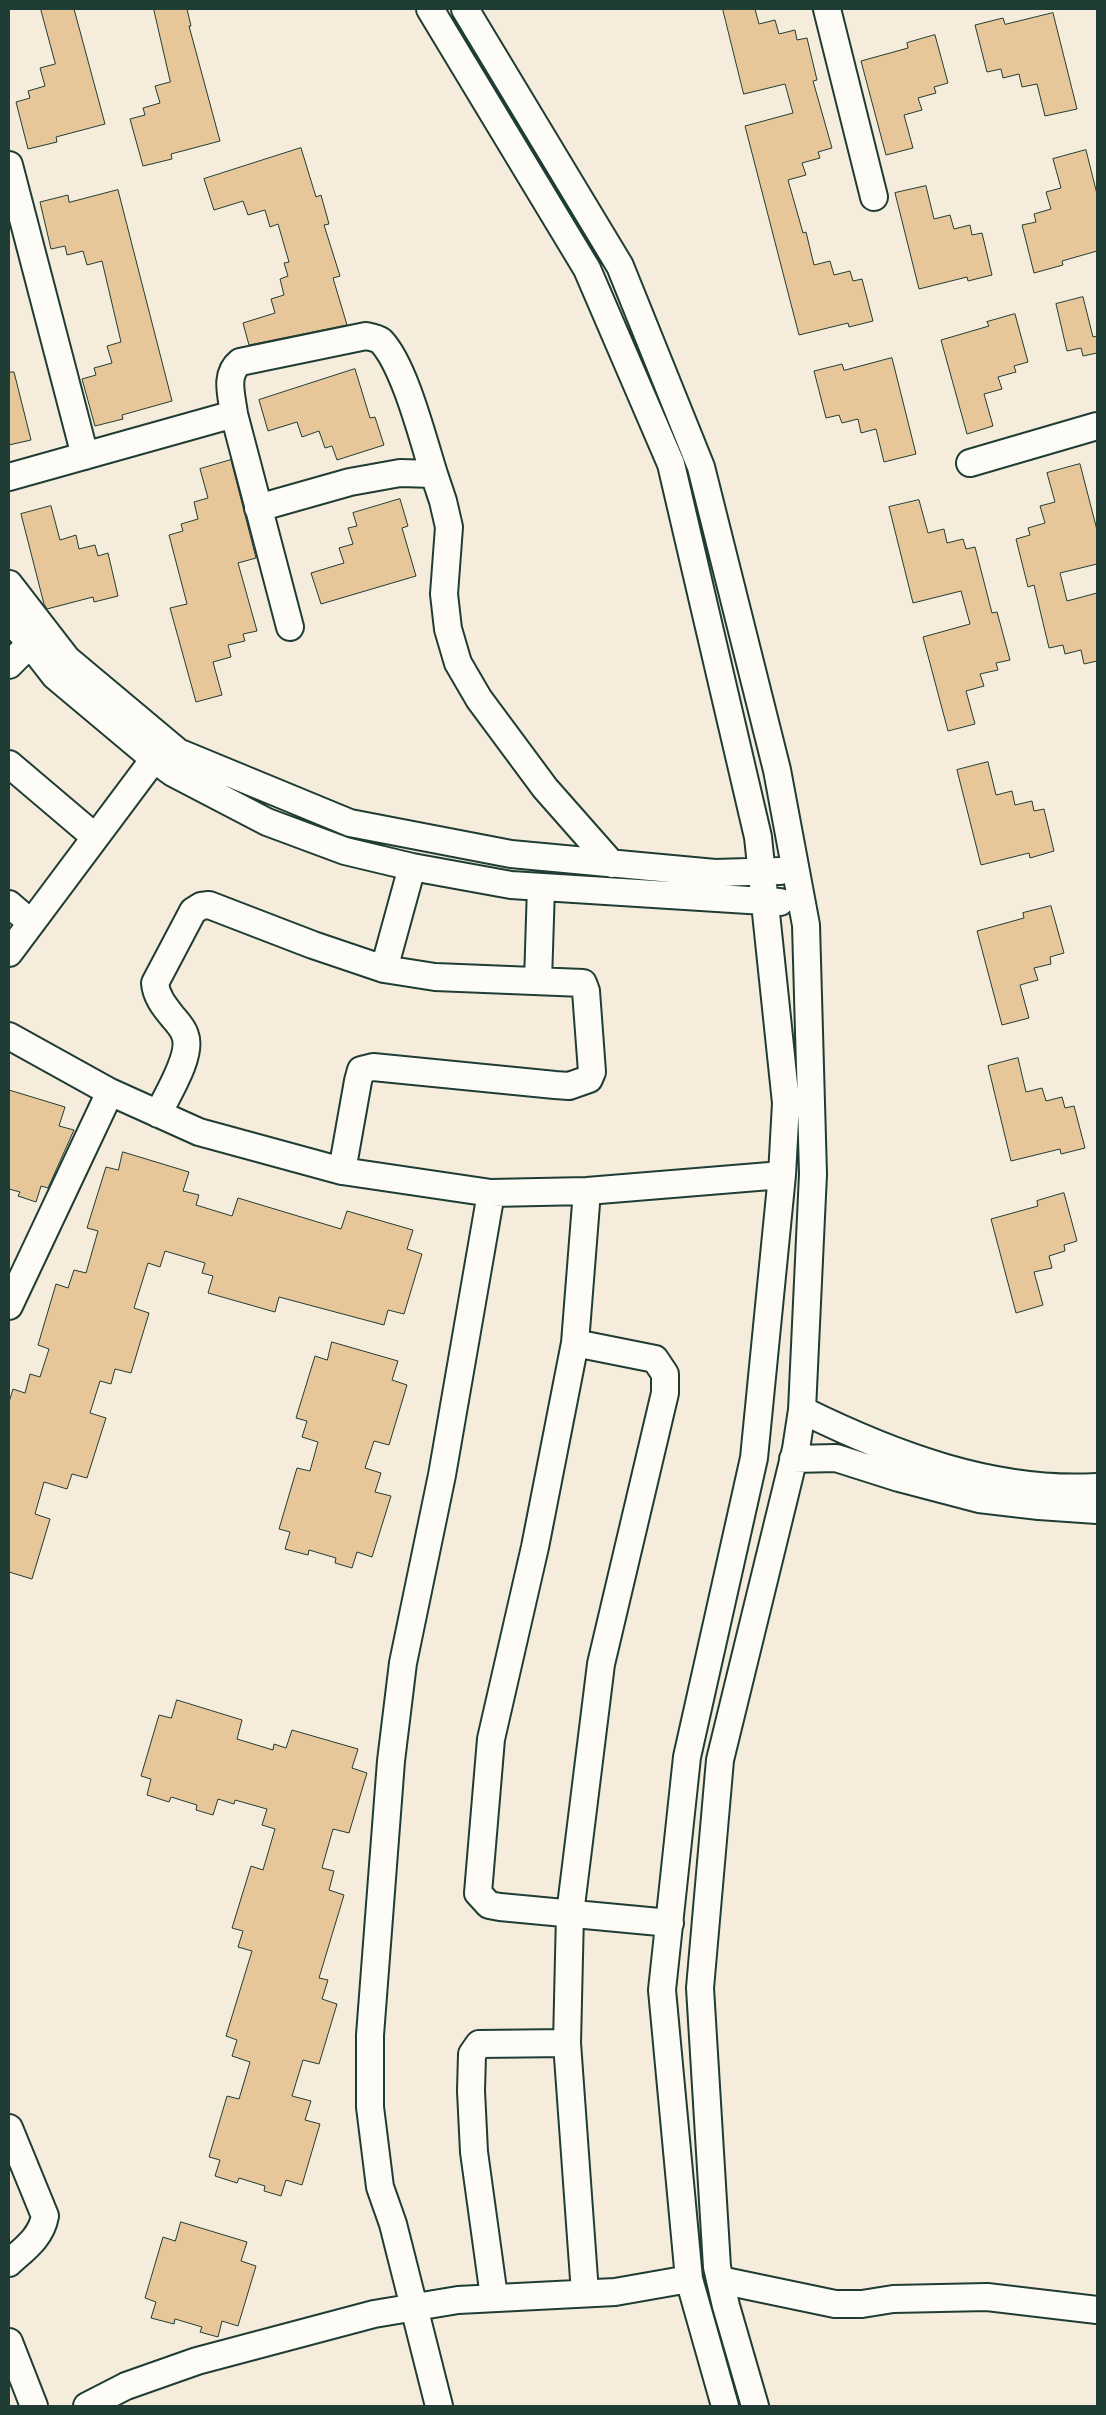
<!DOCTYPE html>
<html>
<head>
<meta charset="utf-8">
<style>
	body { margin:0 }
	#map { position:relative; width:1106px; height:2415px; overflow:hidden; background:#f6ecdb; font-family:Delius,sans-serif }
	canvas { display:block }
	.frame { position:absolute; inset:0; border:10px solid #1f3d34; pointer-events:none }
</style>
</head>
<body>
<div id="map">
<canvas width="1106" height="2415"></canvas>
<div class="frame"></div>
</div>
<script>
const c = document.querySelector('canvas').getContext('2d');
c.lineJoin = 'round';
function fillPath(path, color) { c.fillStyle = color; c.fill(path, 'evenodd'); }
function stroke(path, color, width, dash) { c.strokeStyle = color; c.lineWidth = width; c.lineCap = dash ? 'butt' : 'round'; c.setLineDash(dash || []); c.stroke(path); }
const building = new Path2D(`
	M41,9H74L105,124L56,137L57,142L28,149L16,102L30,98L28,91L45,86L40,68L55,64Z
	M154,9H187L191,26H189L220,141L171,154L172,159L143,166L130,119L145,115L143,108L160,103L155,86L170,82Z
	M723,9H755L759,24L775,20L779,34L795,30L797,40L807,38L817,80L813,81L832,148L818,152L820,158L802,163L806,175L788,180L803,233L806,232L814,265L830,261L834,275L850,271L853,281L862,279L873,321L849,327L848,323L799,335L745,126L793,113L785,84L744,94Z
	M1053,13L1077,109L1045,116L1037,84L1022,87L1019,74L1003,78L1001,69L987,72L975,25L1003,18L1005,24Z
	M935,35L948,83L934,87L936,93L918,98L922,110L904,115L913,148L886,155L861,61L908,48L907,43Z
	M301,148L316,197L321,195L329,224L324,225L340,276L333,278L347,325L249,345L243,323L275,313L271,299L284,295L280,279L288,276L284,263L289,262L278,224L270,227L265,210L248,215L243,201L214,210L204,179Z
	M1086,150L1097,194V251L1062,261L1063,265L1034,273L1022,225L1036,222L1034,214L1051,209L1046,192L1061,188L1053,159Z
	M926,186L934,219L950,215L954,229L970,225L972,235L982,233L992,275L968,281L967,277L919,289L895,193Z
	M118,190L172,401L122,415L123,419L95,426L82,379L96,375L94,368L112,363L107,346L121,342L102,261L87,265L83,251L67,255L65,246L51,249L40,202L68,195L69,202Z
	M1083,297L1093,337L1097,336V353L1083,356L1081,348L1067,351L1056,304Z
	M1015,314L1028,362L1014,366L1016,372L998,377L1002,389L984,394L993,426L967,434L941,340L989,326L987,322Z
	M892,358L916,454L884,462L876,429L861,433L858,419L842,423L839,415L826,418L814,371L842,364L844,370Z
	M355,369L370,418L375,417L384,445L337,460L332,446L325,448L319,431L302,437L297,422L268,431L259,400Z
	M9,372H14L31,440L9,445Z
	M231,460L256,558L238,563L257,631L243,634L245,641L228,645L231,657L213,662L222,695L196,702L170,608L187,604L169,535L183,531L181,524L198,519L194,502L208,498L200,469Z
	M1080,464L1097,530V564L1060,573L1067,601L1097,593V661L1084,664L1081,650L1065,654L1063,645L1049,648L1034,585L1028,587L1016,539L1030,535L1028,528L1045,523L1040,506L1055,502L1047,473Z
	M400,499L408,526L402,528L416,576L321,604L311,573L344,563L339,548L353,544L348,528L357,526L353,513Z
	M919,500L928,533L944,529L947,543L963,539L966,549L975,547L992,613L997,612L1010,660L996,663L998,670L980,674L984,686L966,691L975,724L948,731L923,637L970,624L961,591L913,603L889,507Z
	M51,506L60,540L76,535L79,549L95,545L98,556L108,553L118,596L94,602L93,597L47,609L44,604L21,514Z
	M988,762L996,795L1012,791L1015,805L1032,801L1034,811L1044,809L1054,851L1030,858L1029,853L981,865L957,770Z
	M1051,906L1064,953L1050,957L1051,964L1034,968L1038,980L1020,985L1029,1018L1002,1025L977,931L1024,918L1023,913Z
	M1018,1058L1026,1092L1042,1088L1046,1101L1062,1097L1065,1108L1074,1106L1085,1148L1061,1154L1060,1149L1011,1161L988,1066Z
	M9,1090L65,1107L59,1126L74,1130L48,1188L41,1186L36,1202L18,1196L20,1192L9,1189Z
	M123,1152L189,1172L183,1191L199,1195L196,1205L232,1216L238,1198L341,1229L347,1211L413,1230L407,1249L422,1254L404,1314L388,1310L384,1325L279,1297L275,1312L208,1293L213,1276L202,1273L205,1263L165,1251L160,1267L148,1263L134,1308L149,1313L131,1373L115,1369L111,1384L100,1381L90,1413L106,1418L87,1478L72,1474L67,1489L44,1482L35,1514L50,1519L32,1579L9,1572V1402L13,1389L25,1393L30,1374L40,1377L49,1349L38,1345L56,1284L68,1288L74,1270L86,1273L98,1231L87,1228L106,1167L118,1170Z
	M1064,1193L1077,1241L1064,1245L1065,1251L1049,1256L1052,1268L1034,1272L1043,1305L1016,1313L991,1219L1038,1206L1037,1201Z
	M332,1342L398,1361L392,1380L407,1385L389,1445L374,1441L365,1468L381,1473L375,1492L391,1496L372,1557L357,1552L352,1568L335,1563L336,1558L309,1550L308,1555L285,1549L290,1532L279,1529L297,1468L310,1471L318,1442L302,1437L307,1421L296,1418L315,1356L327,1360Z
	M177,1700L242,1720L237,1739L273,1750L274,1744L286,1748L292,1730L358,1749L352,1768L367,1773L349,1833L333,1829L322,1868L334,1871L329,1890L344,1895L319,1978L328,1980L322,1999L337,2004L319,2064L303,2060L292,2096L311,2101L305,2120L320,2124L302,2185L286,2180L281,2196L264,2191L265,2186L239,2178L237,2183L215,2176L220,2160L209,2157L227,2096L239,2099L250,2062L232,2056L237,2040L226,2036L252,1951L238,1947L243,1931L232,1928L251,1866L263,1870L275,1829L262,1825L267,1809L235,1800L234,1804L218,1799L213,1815L196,1810L197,1805L171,1797L169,1802L147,1795L151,1779L141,1776L159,1715L171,1718Z
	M181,2222L247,2242L241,2261L256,2266L238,2326L222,2321L218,2337L200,2332L202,2327L175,2319L174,2324L151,2318L156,2302L145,2298L163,2237L175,2241Z`);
fillPath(building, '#e7c799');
stroke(building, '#1f3d34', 1);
const minor = new Path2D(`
	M430,9L587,269L671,464L758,837L786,1103L782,1175L754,1458L687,1757L662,1990L689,2279L725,2406
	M465,9L620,266L701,467L777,770L806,925L813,1174L802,1410L796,1449L720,1760L700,1988L717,2267L726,2306L755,2406
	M827,9L874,197
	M9,165L85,456
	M234,414C232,396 224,375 240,362L366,336C371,337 377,338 381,341C405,366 423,440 434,474
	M970,463L1097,426
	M9,477L234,414L290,627
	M258,508L350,482L400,473L434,474L443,501L449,527L444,594L448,629L458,663L479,699L545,788L612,864
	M9,584L67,659L178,752L350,823L511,854L715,873L780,871
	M9,617L55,676L154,759L173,773L267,822L345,851L412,867L511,885L780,902
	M9,665L30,644
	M9,764L95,837
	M9,904L31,923
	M9,953L154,759
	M384,969L412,867
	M538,981L541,887
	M9,1036L110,1092L199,1132L342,1171L491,1193L587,1191L782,1175
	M158,1114C167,1095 193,1055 185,1035C183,1028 177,1022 172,1016C164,1006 156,996 155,983L193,911L201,906L209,905L313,945L384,969L435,977L583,983L586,991L592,1072L589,1079L569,1086L555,1085L373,1067L361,1070L358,1081L342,1171
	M587,1191L575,1343L535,1547L491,1739L478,1893L489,1905L500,1907L670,1923
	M9,1306L110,1092
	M575,1343L655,1359L665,1374V1393L601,1664L570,1914L567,2043L585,2293
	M802,1410C893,1455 994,1493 1097,1487
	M793,1459L836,1458L899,1478L979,1499L1039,1506L1097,1510
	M9,2128L45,2216C41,2238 24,2249 9,2263
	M720,2280L835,2304H862L893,2299L987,2297L1097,2310
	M494,2297L474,2152L471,2091L472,2054L479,2044L567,2043
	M9,2342L34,2406
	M87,2406L126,2386L197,2361L374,2314L458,2300L615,2292L689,2279
	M439,2406L393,2224L380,2187L370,2107V2035L391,1761L403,1663L442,1475L491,1193`);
stroke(minor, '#1f3d34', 30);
stroke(minor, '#fdfcf7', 26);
</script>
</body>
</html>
